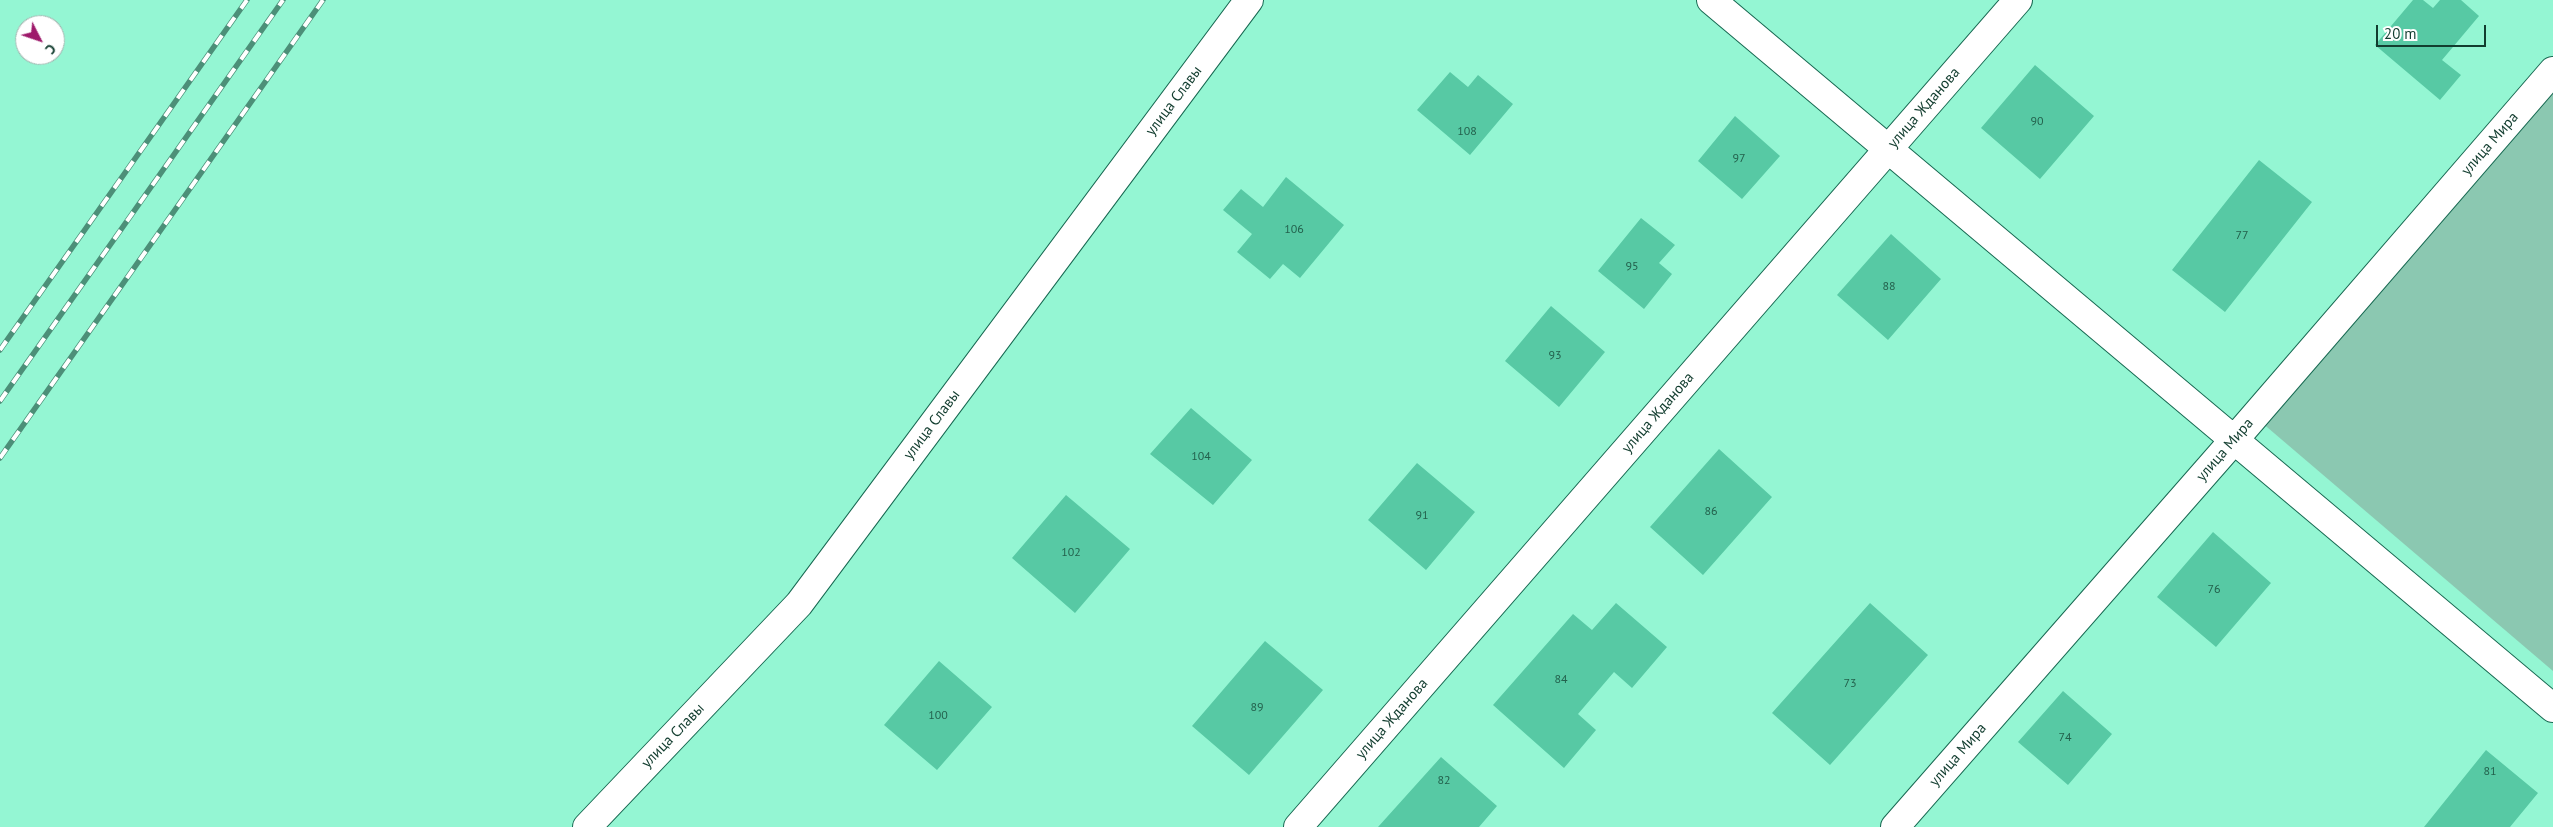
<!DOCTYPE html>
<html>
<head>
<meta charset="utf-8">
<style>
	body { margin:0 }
	#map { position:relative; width:2553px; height:827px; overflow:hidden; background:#94f6d3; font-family:"PT Sans",sans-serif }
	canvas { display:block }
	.north { position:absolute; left:15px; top:15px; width:50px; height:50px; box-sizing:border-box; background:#fff; border:1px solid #a0b1ac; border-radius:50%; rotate:131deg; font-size:14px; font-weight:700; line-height:20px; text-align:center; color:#123d2f }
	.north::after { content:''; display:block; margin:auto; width:18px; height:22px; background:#9e1a6b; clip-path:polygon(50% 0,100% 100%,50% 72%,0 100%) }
	.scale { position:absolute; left:2376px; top:25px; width:110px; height:22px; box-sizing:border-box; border:2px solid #123d2f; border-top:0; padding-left:6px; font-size:15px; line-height:18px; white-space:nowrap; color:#123d2f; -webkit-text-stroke:4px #fff; paint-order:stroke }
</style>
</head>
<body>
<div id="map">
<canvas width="2553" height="827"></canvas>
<div class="north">С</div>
<div class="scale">20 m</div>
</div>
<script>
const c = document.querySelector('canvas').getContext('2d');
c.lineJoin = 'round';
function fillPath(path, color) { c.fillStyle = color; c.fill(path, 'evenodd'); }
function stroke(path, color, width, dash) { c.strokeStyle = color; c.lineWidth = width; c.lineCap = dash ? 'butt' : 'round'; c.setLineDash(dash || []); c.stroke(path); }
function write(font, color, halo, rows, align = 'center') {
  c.font = font + ' "PT Sans",sans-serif'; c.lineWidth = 5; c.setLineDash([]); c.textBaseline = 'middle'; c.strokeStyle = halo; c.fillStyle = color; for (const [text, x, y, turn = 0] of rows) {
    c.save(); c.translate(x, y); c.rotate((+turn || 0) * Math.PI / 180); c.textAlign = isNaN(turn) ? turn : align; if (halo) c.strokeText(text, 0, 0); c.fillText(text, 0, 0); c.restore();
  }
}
fillPath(new Path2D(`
	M2553,66V671L2254,416Z`), '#8bc8b1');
fillPath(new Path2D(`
	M2413,0H2423L2433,8L2440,0H2461L2479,16L2442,60L2461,75L2440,100L2375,45Z
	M2035,65L2094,116L2040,179L1981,128Z
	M1450,72L1468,87L1478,75L1513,104L1470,155L1417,110Z
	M1735,116L1780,156L1742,199L1698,161Z
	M2259,160L2312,202L2225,312L2172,270Z
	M1286,177L1344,225L1300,278L1283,264L1270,279L1237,252L1252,234L1223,210L1241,189L1263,207Z
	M1641,218L1675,245L1659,263L1672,274L1644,309L1598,271Z
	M1891,234L1941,279L1888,340L1837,295Z
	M1551,306L1605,352L1559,407L1505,361Z
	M1191,408L1252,460L1213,505L1150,454Z
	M1719,449L1772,497L1703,575L1650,527Z
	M1417,463L1475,512L1426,570L1368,520Z
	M1066,495L1130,549L1075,613L1012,558Z
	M2213,532L2271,583L2216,647L2157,597Z
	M1616,603L1667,647L1632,688L1614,672L1578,714L1596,730L1564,768L1493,705L1573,614L1592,630Z
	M1870,603L1928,655L1830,765L1772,713Z
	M1265,641L1323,690L1249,775L1192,726Z
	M939,661L992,707L937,770L884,725Z
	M2063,691L2112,734L2068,785L2018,742Z
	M2486,750L2538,793L2510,827H2424Z
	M1441,757L1497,806L1479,827H1378Z`), '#57c9a4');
const street = new Path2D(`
	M1711,0L2553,708
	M1298,827L2018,0
	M1895,827L2234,440L2553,71`);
const secondary = new Path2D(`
	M587,827L799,604L1249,0`);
stroke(street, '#186952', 30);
stroke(secondary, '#186952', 30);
stroke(street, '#fff', 28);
stroke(secondary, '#fff', 28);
const rail = new Path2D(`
	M0,350L247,0
	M0,401L283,0
	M0,458L323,0`);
stroke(rail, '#4c8f78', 5.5);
stroke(rail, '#fff', 4, [11]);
write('12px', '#23604c', null, [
	["90",2037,122],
	["108",1467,132],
	["97",1739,159],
	["106",1294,230],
	["77",2242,236],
	["95",1632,267],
	["88",1889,287],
	["93",1555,356],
	["104",1201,457],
	["86",1711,512],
	["91",1422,516],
	["102",1071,553],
	["76",2214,590],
	["84",1561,680],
	["73",1850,684],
	["89",1257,708],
	["100",938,716],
	["74",2065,738],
	["81",2490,772],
	["82",1444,781]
]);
write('15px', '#123d2f', '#fff', [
	["улица Славы",1174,101,-53],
	["улица Жданова",1924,108,-49],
	["улица Мира",2490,144,-49],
	["улица Жданова",1658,413,-49],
	["улица Славы",932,425,-53],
	["улица Мира",2225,450,-49],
	["улица Жданова",1392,719,-49],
	["улица Славы",673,736,-46],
	["улица Мира",1958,755,-49]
]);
</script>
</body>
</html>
